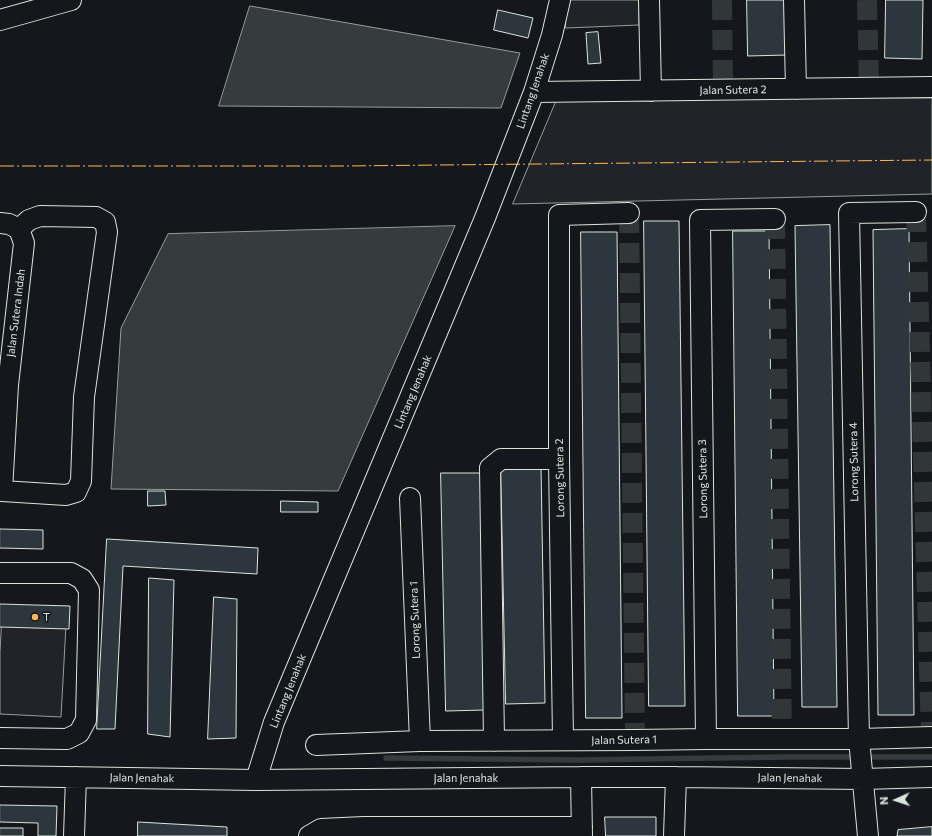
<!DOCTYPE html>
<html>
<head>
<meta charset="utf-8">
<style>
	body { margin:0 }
	#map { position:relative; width:932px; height:836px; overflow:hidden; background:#14181c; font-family:Commissioner,sans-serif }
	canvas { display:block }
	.north { position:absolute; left:876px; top:780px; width:40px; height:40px; -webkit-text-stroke:3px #14181c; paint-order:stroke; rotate:267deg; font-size:11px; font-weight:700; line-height:16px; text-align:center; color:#d8e6dc }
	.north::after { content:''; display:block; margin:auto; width:14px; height:18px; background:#d8e6dc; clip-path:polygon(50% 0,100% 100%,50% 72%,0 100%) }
</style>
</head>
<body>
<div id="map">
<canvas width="932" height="836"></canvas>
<div class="north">N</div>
</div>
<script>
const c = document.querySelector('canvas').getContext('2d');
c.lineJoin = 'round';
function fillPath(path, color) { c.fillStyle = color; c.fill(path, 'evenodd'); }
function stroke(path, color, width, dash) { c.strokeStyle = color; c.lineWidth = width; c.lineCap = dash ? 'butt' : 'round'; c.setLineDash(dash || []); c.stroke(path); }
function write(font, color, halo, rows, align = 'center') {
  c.font = font + ' Commissioner,sans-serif'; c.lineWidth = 3; c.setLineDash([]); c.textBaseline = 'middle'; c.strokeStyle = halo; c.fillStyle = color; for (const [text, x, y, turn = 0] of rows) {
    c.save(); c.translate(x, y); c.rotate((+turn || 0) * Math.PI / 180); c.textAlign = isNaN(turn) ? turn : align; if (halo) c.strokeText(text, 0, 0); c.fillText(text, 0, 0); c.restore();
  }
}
const green = new Path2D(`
	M566,0H639V25L566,28Z
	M558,97L932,98V194L513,204Z
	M2,621L66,625L61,717L0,714V653Z`);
fillPath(green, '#202428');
stroke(green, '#939e99', 1);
const water = new Path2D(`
	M250,6L520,53L501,108L219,106Z
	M455,226L338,491L111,489L121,328L168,234Z`);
fillPath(water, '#363b3e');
stroke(water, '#939e99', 1);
stroke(new Path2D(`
	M386,758L580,760L785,757H932`), '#363b3e', 5.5);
const building = new Path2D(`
	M747,0H786L787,55L748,56Z
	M886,0H923L922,59L885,58Z
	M498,10L533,18L528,38L494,30Z
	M598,32L601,63L588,64L586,33Z
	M644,221H679L685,706H649Z
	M830,225L837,707H802L795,226Z
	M909,229L914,715H878L873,230Z
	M733,231H769L774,716H738Z
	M581,232H617L622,718H586Z
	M501,466H541L545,703L506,704Z
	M441,473H481L485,710L446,711Z
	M148,491H165L166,505L148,506Z
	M281,501L318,502V512H281Z
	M0,529L43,530V549L0,548Z
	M107,539L258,548L257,574L123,566L115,729H97Z
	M149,578L174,580L170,737L148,734Z
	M214,597L237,599L236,738L208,739Z
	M0,604L70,606L69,629L0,627Z
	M0,805L57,806L56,836H38V823L0,822Z
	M605,817H656V836H606Z
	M138,822L227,827V836H138Z
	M932,827V836H897L898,830Z
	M0,828H23V836H0Z`);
fillPath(building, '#2c363c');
stroke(building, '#d8e6dc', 1);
stroke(new Path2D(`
	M722,0L723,90
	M867,0L869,88
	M916,212L931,737
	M629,213L635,740
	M775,219L782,738`), '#313739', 20, [20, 10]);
const minor = new Path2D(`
	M649,0L651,91
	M794,0L796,89
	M0,20L71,0
	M534,92L932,87
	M0,223L9,224L19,229L24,243L8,385L2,491L66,495L76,492L81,481L84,397L107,232L105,222L96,217L40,216L29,220L19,229
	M410,498L420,741
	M0,573H71L82,579L89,590L86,720L79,733L67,739L0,738
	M706,739L700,220L775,219
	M563,740L559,459V215L629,213
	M494,741L490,468L501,459H559
	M316,745L420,741L635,740L706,739H859L932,737
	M0,776L256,780L581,777H676L863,779L932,777
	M581,777L582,836
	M256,780L274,722L485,218L534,92L552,35L560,0
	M74,836L76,777
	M309,836L321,829L364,827H582
	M674,836L676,777
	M868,836L859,739L849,213L916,212`);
stroke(minor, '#d8e6dc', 22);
stroke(minor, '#14181c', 20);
stroke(new Path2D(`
	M0,166H343L932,160`), '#ffb74d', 1, [14, 3, 2, 3]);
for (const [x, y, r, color] of [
	[35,617,4,"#ffb74d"]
]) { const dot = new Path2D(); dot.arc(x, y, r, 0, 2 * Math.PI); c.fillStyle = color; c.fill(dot); stroke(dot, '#14181c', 1.5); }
write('11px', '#d8e6dc', '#14181c', [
	["Jalan Sutera 2",733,90,-1],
	["Lintang Jenahak",533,91,-71],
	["Jalan Sutera Indah",16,313,-83],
	["Lintang Jenahak",413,392,-67],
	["Lorong Sutera 4",854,462,-91],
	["Lorong Sutera 2",560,478,-91],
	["Lorong Sutera 3",703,479,-91],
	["Lorong Sutera 1",415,620,-92],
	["Lintang Jenahak",288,691,-68],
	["Jalan Sutera 1",624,740,-1],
	["Jalan Jenahak",142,778,1],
	["Jalan Jenahak",466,778],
	["Jalan Jenahak",790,778,1]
]);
write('11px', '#d8e6dc', '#14181c', [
	["T",43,617]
], 'left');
</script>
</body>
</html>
